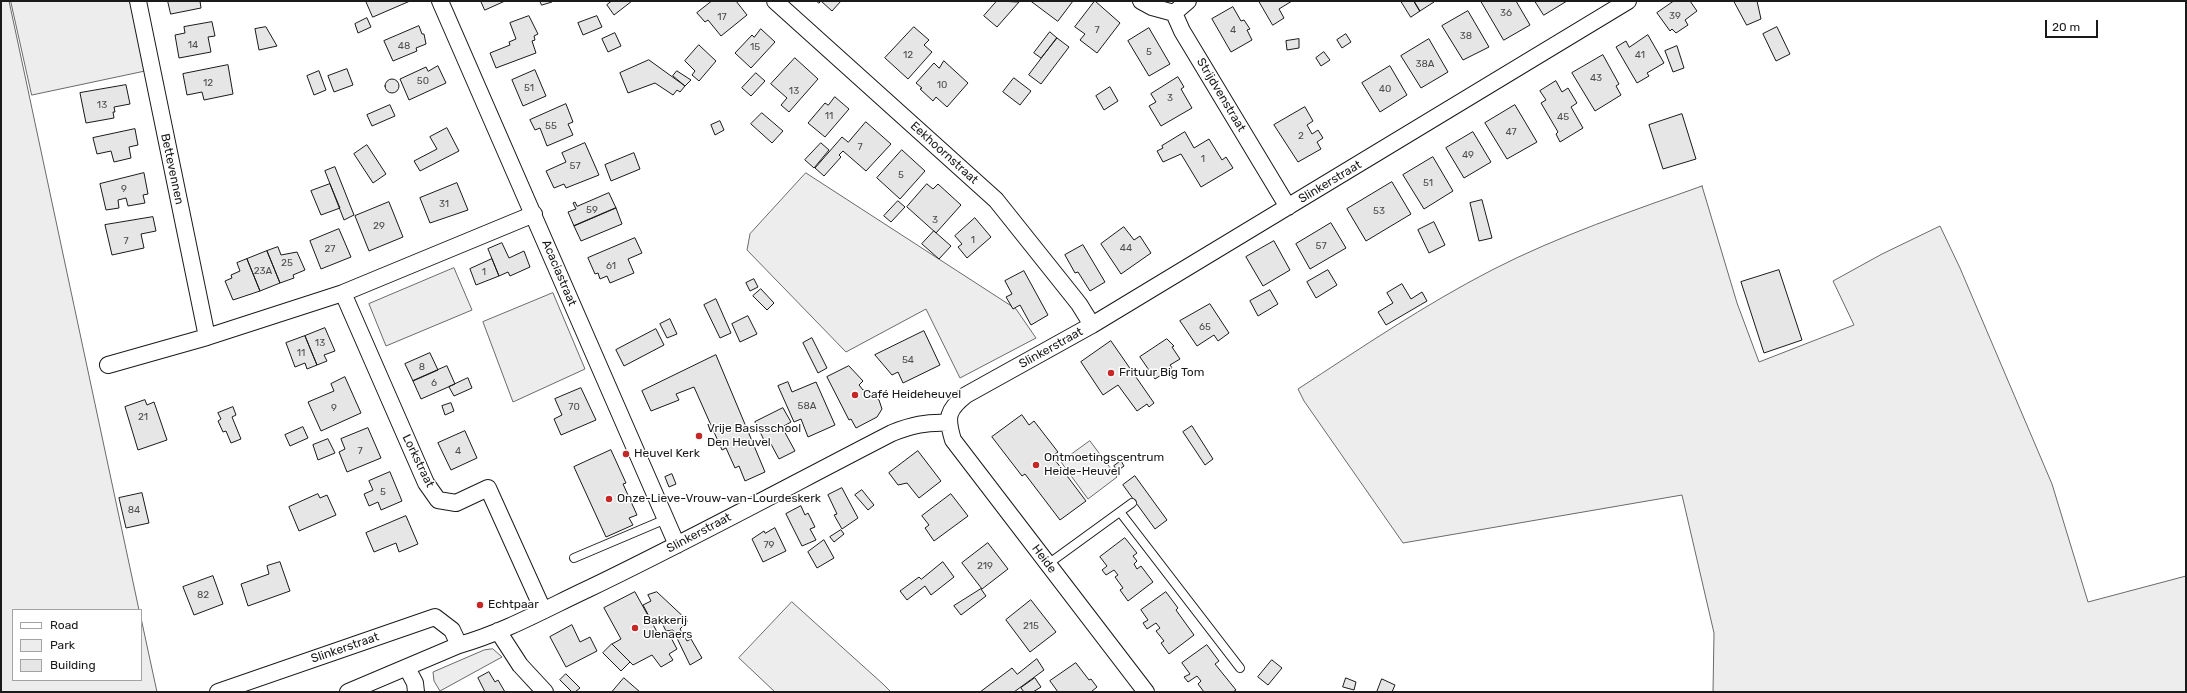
<!DOCTYPE html>
<html>
<head>
<meta charset="utf-8">
<style>
	body { margin:0 }
	#map { position:relative; width:2187px; height:693px; overflow:hidden; background:#fff; font-family:Rubik,sans-serif }
	canvas { display:block }
	.frame { position:absolute; inset:0; border:2px solid #1a1a1a; pointer-events:none }
	.legend { position:absolute; left:12px; top:609px; width:130px; height:72px; box-sizing:border-box; background:#fff; border:1px solid #a3a3a3; margin:0; padding:5px 7px; list-style:none; font-size:12px; color:#1a1a1a }
	.legend li { display:flex; align-items:center; gap:8px; height:20px }
	.legend b { width:20px; border:1px solid #a3a3a3 }
	.scale { position:absolute; left:2045px; top:20px; width:53px; height:18px; box-sizing:border-box; border:2px solid #1a1a1a; border-top:0; padding-left:5px; font-size:12px; line-height:14px; white-space:nowrap; color:#1a1a1a; -webkit-text-stroke:3px #fff; paint-order:stroke }
</style>
</head>
<body>
<div id="map">
<canvas width="2187" height="693"></canvas>
<div class="frame"></div>
<ul class="legend">
<li><b style="height:5px;background:#fff"></b>Road</li>
<li><b style="height:11px;background:#ededed"></b>Park</li>
<li><b style="height:11px;background:#e6e6e6"></b>Building</li>
</ul>
<div class="scale">20 m</div>
</div>
<script>
const c = document.querySelector('canvas').getContext('2d');
c.lineJoin = 'round';
function fillPath(path, color) { c.fillStyle = color; c.fill(path, 'evenodd'); }
function stroke(path, color, width, dash) { c.strokeStyle = color; c.lineWidth = width; c.lineCap = dash ? 'butt' : 'round'; c.setLineDash(dash || []); c.stroke(path); }
function write(font, color, halo, rows, align = 'center') {
  c.font = font + ' Rubik,sans-serif'; c.lineWidth = 3; c.setLineDash([]); c.textBaseline = 'middle'; c.strokeStyle = halo; c.fillStyle = color; for (const [text, x, y, turn = 0] of rows) {
    c.save(); c.translate(x, y); c.rotate((+turn || 0) * Math.PI / 180); c.textAlign = isNaN(turn) ? turn : align; if (halo) c.strokeText(text, 0, 0); c.fillText(text, 0, 0); c.restore();
  }
}
const green = new Path2D(`
	M1,1H9L139,610H13V680H141V618L157,692H1Z
	M11,1H130L145,71L32,95Z
	M806,173L1016,309L1036,338L960,378L926,309L846,352L747,250L750,234Z
	M1702,186L1737,303L1759,362L1854,325L1833,281L1882,254L1940,226L1960,268L2052,484L2088,602L2186,576V692H1713L1714,633L1682,495L1403,543L1304,401L1298,389C1361,348 1424,305 1492,270C1558,236 1632,211 1702,186Z
	M454,268L472,310L386,346L369,304Z
	M553,293L585,369L513,402L483,322Z
	M1090,441L1117,477L1088,499L1061,462Z
	M792,602L883,684L891,692H775L739,658Z
	M493,649L502,657L440,691L434,681L433,672L484,650Z`);
fillPath(green, '#ededed');
stroke(green, '#6a6a6a', 1);
const building = new Path2D(`
	M168,1H200L201,8L171,14Z
	M366,1H410L373,17Z
	M481,1H505L485,10Z
	M540,1H552V2L542,5Z
	M612,1H632L614,15L607,5Z
	M712,1H736L747,15L721,36L708,20L705,22L697,13Z
	M817,1H841L832,11L821,1L819,3Z
	M997,1L1019,2L997,27L984,16Z
	M1031,1H1073L1058,21Z
	M1095,1L1120,23L1097,53L1080,40L1085,34L1075,27Z
	M1259,1H1292L1279,9L1284,18L1273,25Z
	M1401,1H1414L1420,11L1411,17Z
	M1414,1H1433L1434,2L1420,11Z
	M1481,1H1516L1530,25L1504,40Z
	M1535,1H1567L1544,15Z
	M1674,1H1690L1697,11L1685,20L1688,25L1676,33L1672,29L1670,31L1657,13Z
	M1734,1H1757L1761,19L1747,25Z
	M1233,7L1241,21L1244,20L1250,29L1247,30L1252,40L1231,52L1212,19Z
	M1468,11L1489,47L1463,60L1442,26Z
	M529,16L538,34L534,36L535,40L532,41L536,53L496,68L490,53L510,45L509,42L516,39L510,23Z
	M597,16L602,27L583,35L578,23Z
	M367,18L371,27L358,33L355,24Z
	M212,22L215,36L208,37L211,52L179,58L175,35L185,33L184,27Z
	M419,26L422,34H424L426,44L416,48L417,51L393,61L384,41Z
	M266,27L277,46L259,50L255,29Z
	M914,27L929,40L924,45L932,52L908,79L885,58Z
	M1777,27L1790,54L1776,61L1763,34Z
	M1149,28L1170,64L1149,76L1128,41Z
	M761,29L775,42L751,68L735,53L752,35L754,37Z
	M1050,32L1057,38L1041,58L1034,53Z
	M615,33L621,46L608,52L602,39Z
	M1346,34L1351,42L1342,48L1337,40Z
	M1648,35L1664,63L1647,73L1649,76L1637,83L1616,47L1626,41L1629,47Z
	M1057,38L1069,47L1041,84L1029,75Z
	M1299,39V48L1287,50L1286,41Z
	M1429,39L1448,72L1421,88L1401,56Z
	M699,45L716,61L699,81L692,75L695,71L685,61Z
	M1677,46L1684,68L1673,72L1665,51Z
	M1324,52L1330,60L1321,66L1316,58Z
	M1603,55L1619,84L1616,86L1621,95L1595,111L1572,73Z
	M795,58L818,79L789,112L781,105L787,98L771,84Z
	M649,60L685,86L680,92L677,90L673,95L655,83L628,93L620,73Z
	M944,61L968,83L947,107L936,97L933,101L920,89L922,88L916,83L934,63L939,68Z
	M228,65L233,94L204,100L202,92L187,95L183,74Z
	M438,66L446,83L409,100L400,79L426,67L428,71Z
	M1390,66L1407,95L1380,112L1362,83Z
	M347,69L353,85L334,92L328,76Z
	M535,70L546,96L523,106L512,80Z
	M319,71L326,90L314,95L307,76Z
	M677,71L691,80L685,86L673,76Z
	M756,73L765,81L751,96L742,88Z
	M1178,77L1184,87L1181,89L1192,108L1161,126L1149,106L1156,102L1151,94Z
	M1014,78L1031,91L1020,105L1003,92Z
	M385 86a7 7 0 1 1 14 0a7 7 0 1 1-14 0Z
	M1556,81L1562,92L1568,88L1577,103L1571,107L1583,128L1560,142L1556,134L1558,132L1541,103L1546,100L1540,91Z
	M126,85L130,104L114,107L115,112H113L114,118L86,123L80,93Z
	M1110,87L1118,101L1104,110L1096,96Z
	M835,97L849,109L825,137L808,123L825,103L828,105Z
	M566,104L573,122L568,124L573,135L547,146L540,128L535,130L530,120Z
	M390,105L395,116L372,126L367,115Z
	M1515,105L1537,142L1507,159L1485,123Z
	M1305,107L1313,121L1307,125L1312,134L1318,130L1323,138L1317,142L1321,149L1298,162L1274,125Z
	M762,113L783,131L772,143L751,124Z
	M1682,114L1696,159L1663,169L1649,125Z
	M720,121L724,130L715,135L711,125Z
	M866,122L891,144L866,171L843,151L839,155L841,157L824,176L815,168L842,137L848,142Z
	M447,128L459,151L420,171L414,161L437,149L430,137Z
	M135,129L138,145L129,147L131,158L114,162L111,151L97,154L93,138Z
	M1185,132L1194,148L1209,139L1222,160L1226,157L1233,168L1201,187L1181,154L1163,162L1157,151L1163,148L1162,146Z
	M1473,132L1491,162L1464,178L1446,148Z
	M585,143L599,175L566,188L564,184L554,188L546,171L566,162L562,153Z
	M821,143L829,150L814,168L805,160Z
	M367,145L386,174L373,183L354,154Z
	M902,150L925,171L900,199L877,178Z
	M634,153L640,169L611,181L605,165Z
	M1433,157L1453,191L1424,209L1403,175Z
	M335,167L354,215L344,220L325,171Z
	M144,173L148,194L143,195L145,203L128,206L126,198L118,200L119,208L106,210L100,184Z
	M1392,182L1411,214L1366,241L1347,209Z
	M457,183L468,210L430,223L420,198Z
	M330,184L340,208L321,215L311,191Z
	M927,184L933,189L938,184L961,205L936,233L907,207Z
	M609,193L616,208L574,226L568,212L576,209L573,203L575,202L577,206Z
	M1482,200L1492,238L1479,241L1470,203Z
	M898,201L905,207L891,222L884,216Z
	M389,202L403,237L369,251L355,216Z
	M616,208L622,224L581,241L574,226Z
	M153,217L156,231L141,234L144,248L112,255L105,225Z
	M975,218L991,237L967,258L958,247L962,244L955,236Z
	M1434,222L1445,245L1429,253L1418,230Z
	M1331,223L1346,248L1310,269L1296,244Z
	M1124,227L1134,240L1140,236L1151,253L1121,274L1101,244Z
	M339,229L351,257L321,269L310,241Z
	M934,231L951,246L939,259L922,244Z
	M635,238L642,253L628,259L634,273L610,283L607,276L600,279L598,273L595,274L588,258Z
	M1274,241L1290,270L1263,286L1246,257Z
	M502,243L509,258L524,251L530,267L510,276L508,272L499,276L488,249Z
	M1083,245L1105,282L1090,291L1078,272L1075,273L1065,255Z
	M278,247L281,255L297,252L305,270L293,275L294,278L280,283L267,251Z
	M267,251L280,283L260,291L247,259Z
	M247,259L260,291L233,300L225,281L232,278L231,275L240,271L237,263Z
	M492,259L499,276L476,285L470,269Z
	M1328,270L1337,285L1316,298L1307,282Z
	M1779,270L1802,340L1764,353L1741,282Z
	M1024,271L1048,315L1031,325L1020,305L1013,309L1006,297L1012,294L1005,281Z
	M754,279L758,287L750,291L746,283Z
	M1402,284L1411,299L1422,292L1427,301L1386,325L1378,312L1393,303L1387,293Z
	M761,289L774,303L767,310L753,296Z
	M1270,290L1278,304L1258,316L1250,301Z
	M716,299L731,333L720,338L704,305Z
	M1210,304L1229,333L1218,341L1214,335L1197,346L1180,321Z
	M748,316L757,334L740,342L732,324Z
	M670,319L677,334L667,338L660,324Z
	M325,328L335,351L324,355L327,361L317,365L305,336Z
	M656,329L664,345L624,366L616,350Z
	M924,331L940,365L903,383L898,372L892,375L875,355Z
	M305,336L317,365L307,369L305,363L295,367L286,343Z
	M812,338L827,368L818,373L803,343Z
	M1167,339L1174,346L1172,347L1180,359L1170,365L1172,368L1155,379L1140,357Z
	M1111,341L1154,403L1149,407L1147,404L1137,411L1118,385L1103,395L1081,362Z
	M430,353L438,370L413,381L405,364Z
	M716,355L765,472L745,481L739,466L735,468L726,448L722,450L694,387L676,394L679,400L651,411L642,391Z
	M447,366L455,384L421,399L413,381Z
	M849,366L863,381L859,385L863,390H867L879,400L882,409L877,417L856,428L851,419L849,420L827,377Z
	M345,377L361,413L321,431L308,402L334,391L331,384Z
	M468,378L472,388L454,396L449,387Z
	M788,382L792,392L816,382L835,425L808,437L801,419L794,422L778,386Z
	M581,388L596,420L561,435L554,419L562,415L555,399Z
	M145,400L147,405L154,402L167,440L138,450L125,407Z
	M451,403L454,411L445,415L442,406Z
	M233,407L236,415L232,417L241,439L231,443L226,431L223,432L218,421L221,419L218,413Z
	M783,408L791,422L782,427L795,451L779,459L771,444L767,446L755,422Z
	M1022,415L1029,425L1034,421L1058,452L1052,456L1086,501L1060,520L1025,474L1022,476L992,437Z
	M1192,426L1213,459L1205,465L1183,432Z
	M303,427L308,438L290,446L285,435Z
	M368,428L381,458L347,472L339,452L345,449L341,439Z
	M465,431L477,458L451,470L438,443Z
	M328,439L335,453L318,460L313,445Z
	M611,450L626,483L623,484L637,515L629,518L633,525L606,537L574,467Z
	M918,451L941,481L919,498L907,483L898,485L889,473Z
	M1121,461L1124,466L1117,471L1114,466Z
	M390,472L402,501L381,510L378,502L369,506L364,494L373,490L369,481Z
	M672,474L676,484L669,487L665,477Z
	M1135,476L1167,520L1155,529L1123,485Z
	M842,488L858,518L842,529L834,515L837,514L828,495Z
	M862,490L874,505L868,510L855,495Z
	M142,493L149,523L126,528L119,498Z
	M318,494L320,498L327,495L336,515L299,531L289,507Z
	M951,494L968,516L934,541L925,528L929,525L922,516Z
	M801,506L805,515L808,513L815,527L810,529L816,540L802,546L786,514Z
	M406,516L418,544L399,552L396,543L374,552L366,533Z
	M775,528L786,551L763,562L752,539L764,531L765,533Z
	M841,530L844,534L834,542L830,537Z
	M1125,538L1137,553L1133,556L1137,561L1134,564L1137,569L1141,566L1153,582L1128,601L1120,590L1123,588L1115,577L1118,575L1114,570L1106,575L1102,570L1107,566L1100,557Z
	M824,540L834,558L817,568L808,552Z
	M988,543L1008,569L982,589L962,563Z
	M280,562L290,591L248,606L241,584L269,574L267,566Z
	M943,562L954,577L931,595L925,586L907,600L900,591L919,577L921,579Z
	M213,576L223,604L194,615L183,587Z
	M981,589L986,596L961,615L954,606Z
	M635,592L661,639L669,634L677,649L669,654L673,660L661,667L652,655L633,665L612,644L621,639L604,608Z
	M657,592L688,621L680,629L687,641L691,639L702,658L690,665L673,630L666,631L660,619L652,622L643,605L651,601L648,595Z
	M1166,592L1178,608L1176,610L1194,635L1169,654L1161,643L1164,641L1156,631L1160,628L1156,623L1147,629L1143,623L1148,620L1141,610Z
	M1031,600L1056,632L1030,652L1006,620Z
	M572,625L580,642L590,637L597,651L566,667L550,637Z
	M612,644L630,662L621,671L603,653Z
	M1207,645L1219,661L1215,664L1236,690L1233,692H1204L1198,684L1201,681L1197,676L1188,682L1184,677L1190,674L1182,663Z
	M1037,659L1044,670L1014,692H980L1012,668L1017,674Z
	M1272,660L1282,668L1268,685L1258,677Z
	M1076,663L1089,680L1091,679L1097,687L1091,692H1058L1050,681Z
	M489,672L495,682L498,680L505,692H485L478,678Z
	M566,674L580,688L575,692H572L560,680Z
	M624,678L640,692H612Z
	M1035,678L1041,687L1033,692H1024L1021,688Z
	M1346,678L1356,682L1354,690L1343,687Z
	M1382,679L1395,685L1392,692H1377Z`);
fillPath(building, '#e6e6e6');
stroke(building, '#1a1a1a', 1);
const service = new Path2D(`
	M1120,512L1240,668
	M574,558L666,519
	M1048,564L1132,503`);
const minor = new Path2D(`
	M138,1L207,337
	M440,1L677,545
	M775,1L996,200L1079,304L1092,325
	M1141,1L1152,7L1174,13L1182,31L1288,207
	M1174,13L1188,1
	M343,293L426,483L438,500L456,503L488,488L543,610
	M108,365L207,337L343,293L534,214
	M498,631L520,665L545,692
	M407,668L415,683L416,692
	M218,692L435,617L452,630L459,645
	M348,692L459,645C505,632 547,608 590,588C692,539 791,485 892,433C912,425 926,422 948,423
	M1146,692L953,440C946,417 947,410 966,395L1092,325L1628,1`);
stroke(service, '#1a1a1a', 10);
stroke(minor, '#1a1a1a', 18);
stroke(service, '#fff', 8);
stroke(minor, '#fff', 16);
for (const [x, y, r, color] of [
	[1111,373,4,"#c62828"],
	[855,395,4,"#c62828"],
	[699,436,4,"#c62828"],
	[626,454,4,"#c62828"],
	[1036,465,4,"#c62828"],
	[609,499,4,"#c62828"],
	[480,605,4,"#c62828"],
	[635,628,4,"#c62828"]
]) { const dot = new Path2D(); dot.arc(x, y, r, 0, 2 * Math.PI); c.fillStyle = color; c.fill(dot); stroke(dot, '#fff', 1.5); }
write('10px', '#4d4d4d', null, [
	["36",1506,13],
	["39",1675,16],
	["17",722,17],
	["7",1097,30],
	["4",1233,30],
	["38",1466,36],
	["14",193,45],
	["48",404,46],
	["15",755,47],
	["5",1149,52],
	["12",908,55],
	["41",1640,55],
	["38A",1425,64],
	["43",1596,78],
	["50",423,81],
	["12",208,83],
	["10",942,85],
	["51",529,88],
	["40",1385,89],
	["13",794,91],
	["3",1170,98],
	["13",102,105],
	["11",829,116],
	["45",1563,117],
	["55",551,126],
	["47",1511,132],
	["2",1301,136],
	["7",860,147],
	["49",1468,155],
	["1",1203,159],
	["57",575,166],
	["5",901,175],
	["51",1428,183],
	["9",124,189],
	["31",444,204],
	["59",592,210],
	["53",1379,211],
	["3",935,220],
	["29",379,226],
	["1",973,240],
	["7",126,241],
	["57",1321,246],
	["44",1126,248],
	["27",330,249],
	["25",287,263],
	["61",611,266],
	["23A",263,271],
	["1",484,272],
	["65",1205,327],
	["13",320,343],
	["11",301,353],
	["54",908,360],
	["8",422,367],
	["6",434,383],
	["58A",807,406],
	["70",574,407],
	["9",334,408],
	["21",143,417],
	["7",360,451],
	["4",458,451],
	["5",383,492],
	["84",134,510],
	["79",769,545],
	["219",985,566],
	["82",203,595],
	["215",1031,626]
]);
write('12px', '#1a1a1a', '#fff', [
	["Strijdvenstraat",1221,95,59],
	["Eekhoornstraat",944,153,42],
	["Bettevennen",172,169,78],
	["Slinkerstraat",1330,182,-31],
	["Acaciastraat",559,273,67],
	["Slinkerstraat",1051,348,-29],
	["Lorkstraat",418,461,64],
	["Slinkerstraat",699,533,-28],
	["Heide",1044,559,53],
	["Slinkerstraat",345,648,-19]
]);
write('12px', '#1a1a1a', '#fff', [
	["Frituur Big Tom",1119,373],
	["Café Heideheuvel",863,395],
	["Vrije Basisschool",707,429],
	["Den Heuvel",707,443],
	["Heuvel Kerk",634,454],
	["Ontmoetingscentrum",1044,458],
	["Heide-Heuvel",1044,472],
	["Onze-Lieve-Vrouw-van-Lourdeskerk",617,499],
	["Echtpaar",488,605],
	["Bakkerij",643,621],
	["Ulenaers",643,635]
], 'left');
</script>
</body>
</html>
